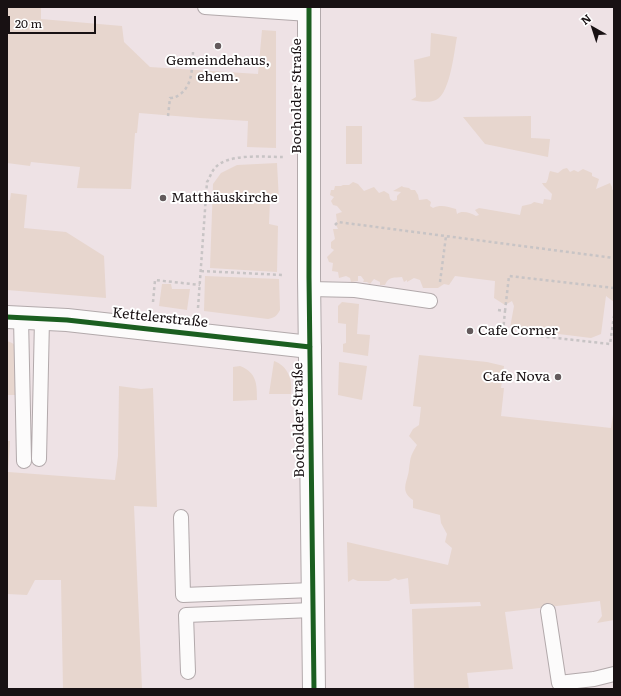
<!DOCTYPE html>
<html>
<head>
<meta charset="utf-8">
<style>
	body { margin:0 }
	#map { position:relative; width:621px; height:696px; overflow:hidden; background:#eee2e5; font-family:Literata,serif }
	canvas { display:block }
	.frame { position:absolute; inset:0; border:8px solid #181113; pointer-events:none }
	.north { position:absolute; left:573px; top:8px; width:40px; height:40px; -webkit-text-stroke:3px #fff; paint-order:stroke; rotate:321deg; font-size:11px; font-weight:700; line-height:16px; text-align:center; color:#181113 }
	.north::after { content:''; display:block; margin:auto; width:14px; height:18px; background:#181113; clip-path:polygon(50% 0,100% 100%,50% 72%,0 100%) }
	.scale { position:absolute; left:8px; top:16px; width:88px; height:18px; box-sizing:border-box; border:2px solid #181113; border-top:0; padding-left:5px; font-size:12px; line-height:14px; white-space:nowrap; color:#181113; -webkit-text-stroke:3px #fff; paint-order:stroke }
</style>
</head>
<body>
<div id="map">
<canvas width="621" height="696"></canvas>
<div class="frame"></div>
<div class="north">N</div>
<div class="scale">20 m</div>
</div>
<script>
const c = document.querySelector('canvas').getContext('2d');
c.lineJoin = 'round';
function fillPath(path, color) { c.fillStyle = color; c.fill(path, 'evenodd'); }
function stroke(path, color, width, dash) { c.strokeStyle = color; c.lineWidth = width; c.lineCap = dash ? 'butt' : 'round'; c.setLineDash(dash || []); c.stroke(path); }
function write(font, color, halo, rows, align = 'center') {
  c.font = font + ' Literata,serif'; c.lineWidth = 4; c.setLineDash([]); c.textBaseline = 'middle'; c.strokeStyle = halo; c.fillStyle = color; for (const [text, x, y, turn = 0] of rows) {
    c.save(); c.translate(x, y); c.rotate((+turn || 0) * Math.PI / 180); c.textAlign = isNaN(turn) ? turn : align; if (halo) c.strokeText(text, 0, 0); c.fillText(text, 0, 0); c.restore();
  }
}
fillPath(new Path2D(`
	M7,7H41V19L122,26L124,42L150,67L258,74L262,30L276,31V148L247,147L248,121L200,118L139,113L137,133H135L131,189L77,188L80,167L31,162L30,166L7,163Z
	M431,33L457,37C454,51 450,99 433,101C426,103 418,101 411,100L416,97L414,60L430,56Z
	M531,116V138L550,139L548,157L485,144L463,117Z
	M346,126H362V164H346Z
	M277,163L279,201H270L269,224L278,226L277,272L210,268L213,184L221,173L237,165Z
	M567,168L570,172L574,170L578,172L583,169L592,173V176L599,179L596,189L610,183L612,187V190L614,189V302L606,296L601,334L591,338L510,328L514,306L512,301L505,305L494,298L495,281L455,276L449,285L444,284L438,288H423L420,280L414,278L407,282V280L404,282L402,277C394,278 389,276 385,285H380V282L374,279L370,284L367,282H363L364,280L361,276H358V281L351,282L350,278L346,276L339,278L338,272L332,271L333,263L329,262L327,257L334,250L331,248V242L335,239L333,229H338L336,225L337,222L336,214L342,212L337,206L333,205L331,201L334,197L330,195L331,190H334L335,186H341L343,185H349L353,182L358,184L364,191L374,187L379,193L384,191L389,194L390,199L393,201L397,200V196L401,192L393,191L402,186L403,187L409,188L411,190H415L418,195L419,200L427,199L431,202L430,206L433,208C441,204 448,207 456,209L457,214C462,210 471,213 476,216L479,215L475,210L479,208L520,215L522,206L531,204L534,202L543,204L544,199L551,200L552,194L544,186L542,183H546C549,179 548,175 550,171L558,173L563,169Z
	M11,193L27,195L24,228L66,232L104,256L106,298L7,290V200H10Z
	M205,276L279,279L280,310C277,316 274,318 268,319L204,311Z
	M162,284H171L172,289H190L187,310L159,306Z
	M342,302L359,304L357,334L370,335L368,356L343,352V344L346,343V324L338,323V306Z
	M7,341L12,343L15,345V395H7Z
	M419,355L487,362L504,366L501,388H504L501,416L611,428L614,408V620L597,623L602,616L600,601L505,612L513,669L467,673L469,689H414L412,609L481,606L480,602L410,604L408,578L398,580L395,578L389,581H358L353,579L348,582L347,542L448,565L452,548L445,542L447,534L441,523L440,515L413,508V500C399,491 408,481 409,469C411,456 410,457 417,445L409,436L413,429L419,425L421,407L413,406Z
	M274,361C288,366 293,380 291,394H269Z
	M339,362L367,366L362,400L338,395Z
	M240,366C257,373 257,384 257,400L233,401V367Z
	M119,386L141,389L153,388L157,507L134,506L142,688L156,689H63L61,580H35L27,595L7,594V441H10L8,472L115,480L118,456Z`), '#e7d6ce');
const lane = new Path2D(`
	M205,7L309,14
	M310,289L355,290L430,301
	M21,318L24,461
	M39,459L42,319
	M181,517L183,595L313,590
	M548,611L559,683L594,679L614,674
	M188,672L186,615L313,610`);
const street = new Path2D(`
	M7,317L67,320L310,347`);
const secondary = new Path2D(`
	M309,7V277L314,689`);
stroke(lane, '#b2a9ab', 16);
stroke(street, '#b2a9ab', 24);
stroke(secondary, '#b2a9ab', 24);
stroke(new Path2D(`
	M168,116L170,98C174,98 176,97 179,95C193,86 192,67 193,52
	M335,225L338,222L614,258
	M201,271L283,275
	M440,282L446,236
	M153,302L155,280L200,285
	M198,308L207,182C210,178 211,172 215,168C227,153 265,157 283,157
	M498,310L505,311L503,332L610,344L614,316
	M505,311L509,276L614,288`), '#c8c4c5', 2.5, [3, 3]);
stroke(lane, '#fcfbfb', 14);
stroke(street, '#fcfbfb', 22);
stroke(secondary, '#fcfbfb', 22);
stroke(new Path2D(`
	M309,7V277L314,689
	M7,317L67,320L310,347`), '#1b5e20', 5);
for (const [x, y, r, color] of [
	[218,46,4,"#635a5c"],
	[163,198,4,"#635a5c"],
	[470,331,4,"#635a5c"],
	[558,377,4,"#635a5c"]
]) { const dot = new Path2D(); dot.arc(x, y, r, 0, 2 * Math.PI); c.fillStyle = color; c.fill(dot); stroke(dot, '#fff', 1.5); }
write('14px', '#181113', '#fff', [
	["Gemeindehaus,",218,61,"center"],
	["ehem.",218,77,"center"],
	["Matthäuskirche",171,198],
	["Cafe Corner",478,331],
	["Cafe Nova",550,377,"right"]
], 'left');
write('14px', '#181113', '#fff', [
	["Bocholder Straße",297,96,-90],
	["Kettelerstraße",160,318,6],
	["Bocholder Straße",299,420,-91]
]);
</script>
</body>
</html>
